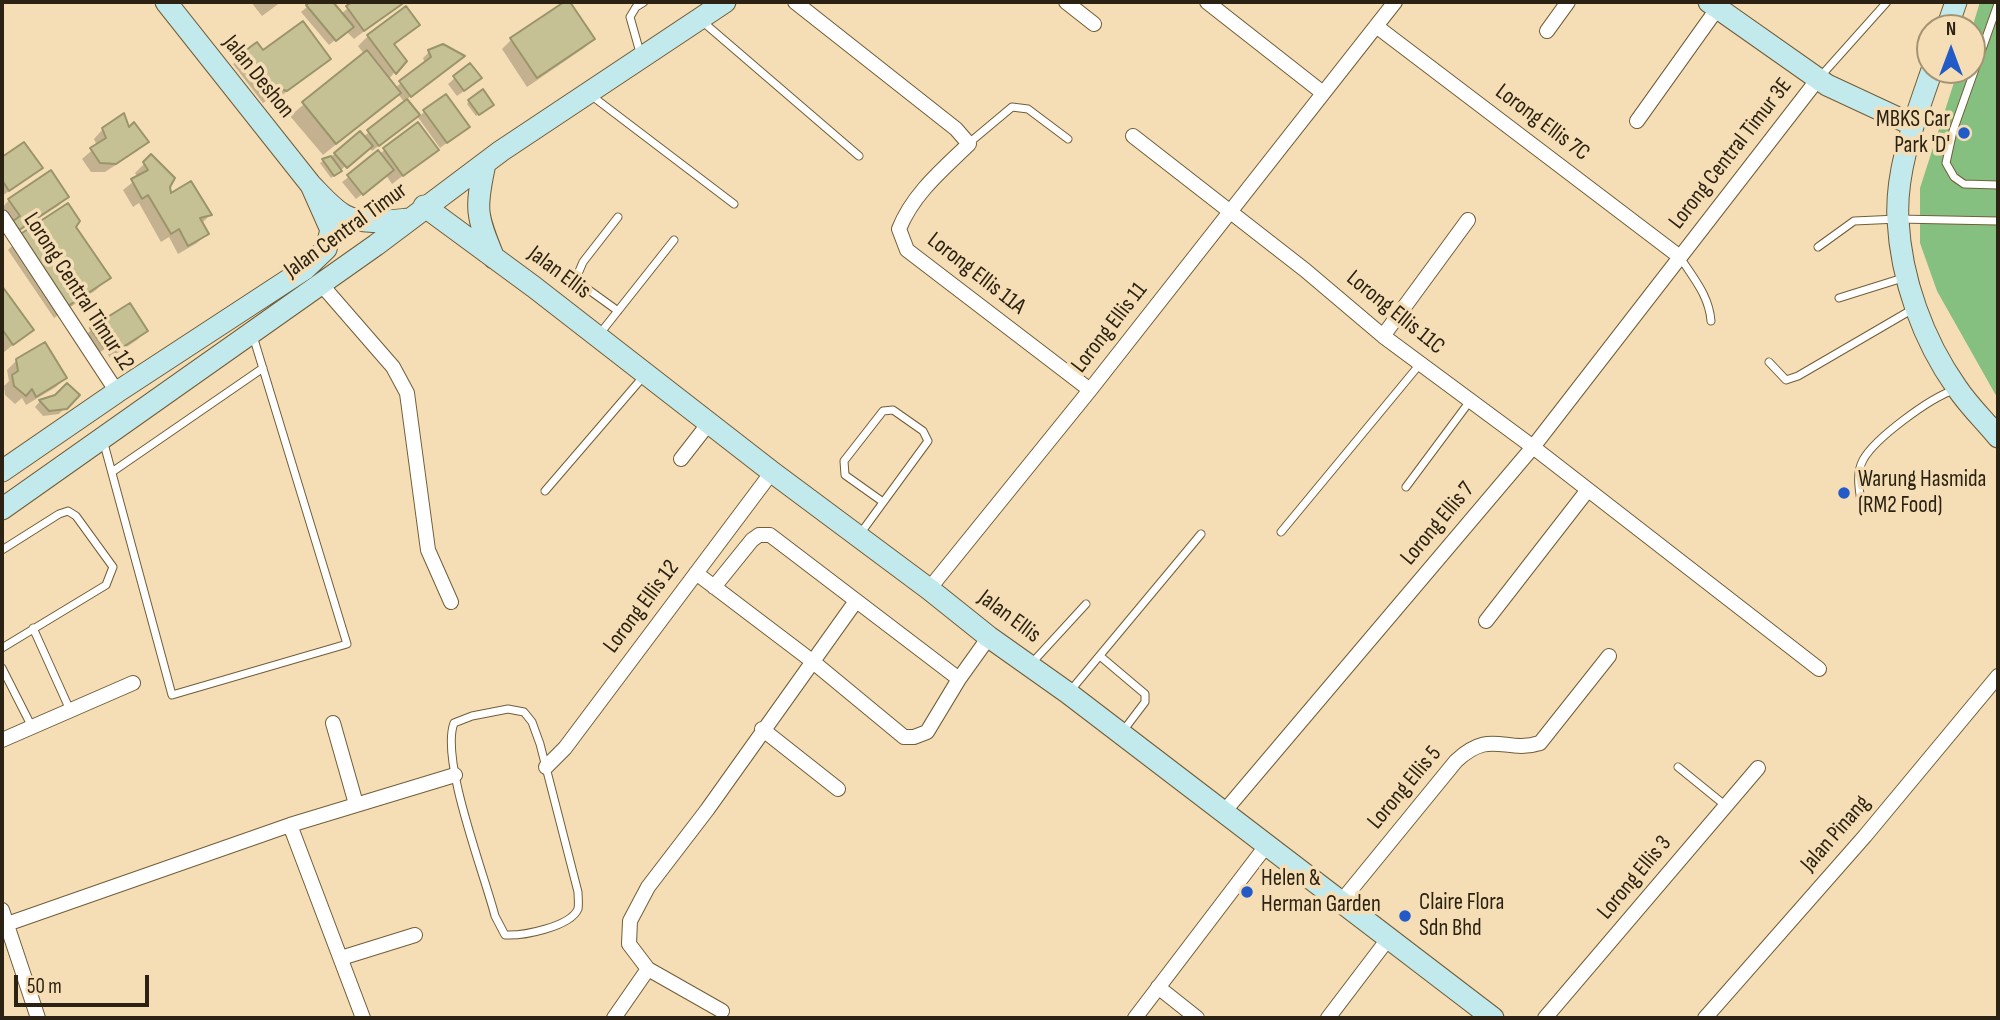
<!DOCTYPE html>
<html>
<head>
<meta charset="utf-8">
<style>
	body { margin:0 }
	#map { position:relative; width:2000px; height:1020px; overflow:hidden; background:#f5deb5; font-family:"Sofia Sans Condensed",sans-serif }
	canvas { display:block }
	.frame { position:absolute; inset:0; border:4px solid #2b2213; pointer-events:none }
	.north { position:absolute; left:1916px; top:14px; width:70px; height:70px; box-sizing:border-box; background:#f5deb5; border:2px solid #a49374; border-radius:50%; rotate:0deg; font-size:19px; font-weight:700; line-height:28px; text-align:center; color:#2b2213 }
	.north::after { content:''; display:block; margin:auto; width:24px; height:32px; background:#225ac7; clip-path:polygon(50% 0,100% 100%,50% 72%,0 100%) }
	.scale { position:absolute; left:14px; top:975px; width:135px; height:32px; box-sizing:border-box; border:4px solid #2b2213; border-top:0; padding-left:9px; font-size:21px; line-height:24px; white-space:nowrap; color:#2b2213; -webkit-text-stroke:5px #f5deb5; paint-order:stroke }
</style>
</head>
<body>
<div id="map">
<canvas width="2000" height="1020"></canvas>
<div class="frame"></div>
<div class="north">N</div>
<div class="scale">50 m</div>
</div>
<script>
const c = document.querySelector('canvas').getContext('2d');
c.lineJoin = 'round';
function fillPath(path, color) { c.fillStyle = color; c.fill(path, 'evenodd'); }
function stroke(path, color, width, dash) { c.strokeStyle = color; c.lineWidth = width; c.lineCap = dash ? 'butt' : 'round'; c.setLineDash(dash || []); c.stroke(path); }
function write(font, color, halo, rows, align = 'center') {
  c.font = font + ' "Sofia Sans Condensed",sans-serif'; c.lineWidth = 7; c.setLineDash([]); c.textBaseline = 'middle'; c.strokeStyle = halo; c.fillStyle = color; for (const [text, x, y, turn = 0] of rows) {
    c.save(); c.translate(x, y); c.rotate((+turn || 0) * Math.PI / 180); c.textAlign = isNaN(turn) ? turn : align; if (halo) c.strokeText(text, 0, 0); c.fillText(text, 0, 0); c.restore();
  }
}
fillPath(new Path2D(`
	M1980,2H1998V399L1937,291L1920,243V188L1958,70H1972V28Z`), '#86c080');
fillPath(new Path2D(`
	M251,2H281L262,16Z
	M313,2H331L341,14L355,2H402L354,39L346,31L329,45L301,12Z
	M568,2L593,39L584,48L527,87L502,49L511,40Z
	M406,8L417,25L393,45L404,61L388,80L395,88L425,63L423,58L429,52L457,61L406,100L419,117L424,112L461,132L440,148L417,116L372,151L369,147L331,178L320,163L363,137L405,103L398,94L323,155L290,116L364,54L358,46L368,36Z
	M257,44L263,52L328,59L276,100L270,98L263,103L233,64Z
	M470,65L474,84L457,96L448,84Z
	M469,101L489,107L476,116L467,104Z
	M418,125L436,150L392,184L386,175L356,199L342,182Z
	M103,129L129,130L146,142L137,151L105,172H91L82,159L97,146L94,139Z
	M24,144L41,168L2,196V159Z
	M151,157L168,187L170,196L210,215L201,224L207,234L197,243L178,254L169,237L161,242L139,203L133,207L123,190L138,178L135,173Z
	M67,197L58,206L9,238L2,208L9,200Z
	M74,227L109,277L96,290L54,318L8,250L21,237Z
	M2,289L31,330L3,353L2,351Z
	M92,329L146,331L137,340L110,358L105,349L94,356L82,339Z
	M17,360L65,378L56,387L26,405L22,398L15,404L5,395L4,386L9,381L7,370Z
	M77,395L59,414L43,416L35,407L40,401Z`), '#0003');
const building = new Path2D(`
	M310,2H333L354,27L336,41L306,5Z
	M352,2H405L364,31L346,6Z
	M564,2H570L595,39L537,78L510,38Z
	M406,6L420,25L394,44L407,61L396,74L367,35Z
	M303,21L331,59L287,91L281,89L273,95L242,53L257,42L263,50Z
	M443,44L465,56L411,97L399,81L431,57L428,50Z
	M367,50L401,93L336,144L302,102Z
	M470,63L482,78L464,91L453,76Z
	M483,89L494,105L479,115L468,100Z
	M446,94L470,127L447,143L423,110Z
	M407,99L420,115L379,146L367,130Z
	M124,113L129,127L134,122L149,142L116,164L100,163L90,148L106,138L102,128Z
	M418,122L439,150L403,176L383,148Z
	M360,131L373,146L347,168L334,153Z
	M24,142L43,168L9,191L2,180V157Z
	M378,150L394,170L363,195L347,175Z
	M151,154L175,178L170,187L171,193L191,181L212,215L200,218L209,234L188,246L179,229L171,234L148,195L142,199L131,179L148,170L143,162Z
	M331,156L342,171L334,176L322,159Z
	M51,170L69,197L19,230L13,221L20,216L8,199Z
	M68,203L80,221L76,227L111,278L68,306L19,235Z
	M2,286L34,330L13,345L2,329Z
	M130,303L148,331L120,349L115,341L104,348L90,328Z
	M45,342L67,378L36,397L32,389L26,396L14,386L12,375L18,371L16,359Z
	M67,383L80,395L67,409L49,411L39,400L55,395Z`);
fillPath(building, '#c6c195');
stroke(building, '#99946a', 2);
const lane = new Path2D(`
	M1998,4L1953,131L1946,163L1954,177L1964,184L1998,185
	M703,22L859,156
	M641,56L630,17L636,7L644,2
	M1820,77L1887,2
	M592,96L734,204
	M969,143L1012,107L1028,109L1068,139
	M1818,247L1854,221L1898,219L1998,221
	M1680,257C1693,278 1709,295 1711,321
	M1839,298L1906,277
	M618,311L582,285L577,276L583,262L618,217
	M598,336L674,240
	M1769,362L1786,380L1798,376L1913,309
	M103,440L172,695L347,644L253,336
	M112,472L263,368
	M1406,487L1470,401
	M545,491L643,377
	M1862,509C1860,492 1855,475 1863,460C1875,438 1930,398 1954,390
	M1281,532L1420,364
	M860,534L928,441L923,431L893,410L883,411L844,461L845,475L883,502
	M2,550L59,514L68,511L76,516L113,567L106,585L2,648
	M33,628L70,710
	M1100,656L1145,694V702L1123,731
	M1030,665L1086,604
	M2,668L32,727
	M1071,690L1201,534
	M508,709L524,712L532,722L540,744L578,892C578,897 579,904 578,909C570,927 523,936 505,935L495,916C484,873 440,760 454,723L472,716Z
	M1678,767L1726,806`);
const street = new Path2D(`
	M795,2L956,129L969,144C942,170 913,194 899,229L907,250L1090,390
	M1066,2L1094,24
	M1207,2L1323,93
	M1376,26L1680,257
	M1547,31L1568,2
	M1637,121L1717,9
	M1133,136L1305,270L1383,336L1533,447L1819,669
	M2,217L117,392
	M320,283L393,367L407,393L428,550L451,602
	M1383,336L1468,220
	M681,459L709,423
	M696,573L812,661L904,737H914L927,732L959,679L989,637
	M714,587L752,540L759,535H770L959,679
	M929,589L1090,390L1395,2
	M1486,621L1587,491
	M333,723L356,804
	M762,729L838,789
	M2,740L133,683
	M546,767L565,748L772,472
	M1223,813L1533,447L1818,79
	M290,825L363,1018
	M1340,903L1456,761C1491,728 1505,754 1540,743L1609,656
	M2,910L38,1018
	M7,924L290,825L455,775
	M341,958L415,935
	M1158,987L1197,1018
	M722,1011L648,969L629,944L630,921L648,887L707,810L856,601
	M614,1018L648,969
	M1135,1018L1266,846
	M1328,1018L1388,939
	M1545,1018L1758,768
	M1705,1018L1865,836L1998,676`);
const secondary = new Path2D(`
	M166,2L311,185C321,195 332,208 344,215C362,225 389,221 409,219
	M1709,2L1827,85L1913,125
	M1947,28L1956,2
	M1932,70C1916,117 1895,169 1898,220C1901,279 1923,340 1957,388C1969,406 1985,421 1998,437
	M485,164C475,209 476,215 494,258
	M424,206L534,287L772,472L929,589L989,637L1068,693L1493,1018
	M2,471L117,392L305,269L326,249L331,230L311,185
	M2,509L376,245L501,151L725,2`);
stroke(lane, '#715d38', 9);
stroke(street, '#715d38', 16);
stroke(secondary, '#715d38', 23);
stroke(lane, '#fff', 7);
stroke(street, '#fff', 14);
stroke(secondary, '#c2e9ec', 21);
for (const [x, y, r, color] of [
	[1964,133,7,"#225ac7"],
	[1844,493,7,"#225ac7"],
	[1247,892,7,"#225ac7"],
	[1405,916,7,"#225ac7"]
]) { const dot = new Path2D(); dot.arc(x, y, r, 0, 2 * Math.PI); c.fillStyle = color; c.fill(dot); stroke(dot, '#f5deb5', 2.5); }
write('23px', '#2b2213', '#f5deb5', [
	["Jalan Deshon",258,77,51],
	["Lorong Ellis 7C",1542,123,37],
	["Lorong Central Timur 3E",1731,154,-52],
	["Jalan Central Timur",346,231,-36],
	["Jalan Ellis",559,273,37],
	["Lorong Ellis 11A",976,274,38],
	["Lorong Central Timur 12",78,292,57],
	["Lorong Ellis 11C",1395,313,39],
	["Lorong Ellis 11",1110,328,-52],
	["Lorong Ellis 7",1438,524,-50],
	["Lorong Ellis 12",642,607,-53],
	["Jalan Ellis",1009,617,37],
	["Lorong Ellis 5",1405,788,-50],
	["Jalan Pinang",1836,834,-49],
	["Lorong Ellis 3",1635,878,-50]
]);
write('23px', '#2b2213', '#f5deb5', [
	["MBKS Car",1950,120,"right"],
	["Park 'D'",1950,146,"right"],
	["Warung Hasmida",1858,480],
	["(RM2 Food)",1858,506],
	["Helen &",1261,879],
	["Herman Garden",1261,905],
	["Claire Flora",1419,903],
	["Sdn Bhd",1419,929]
], 'left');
</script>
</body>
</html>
